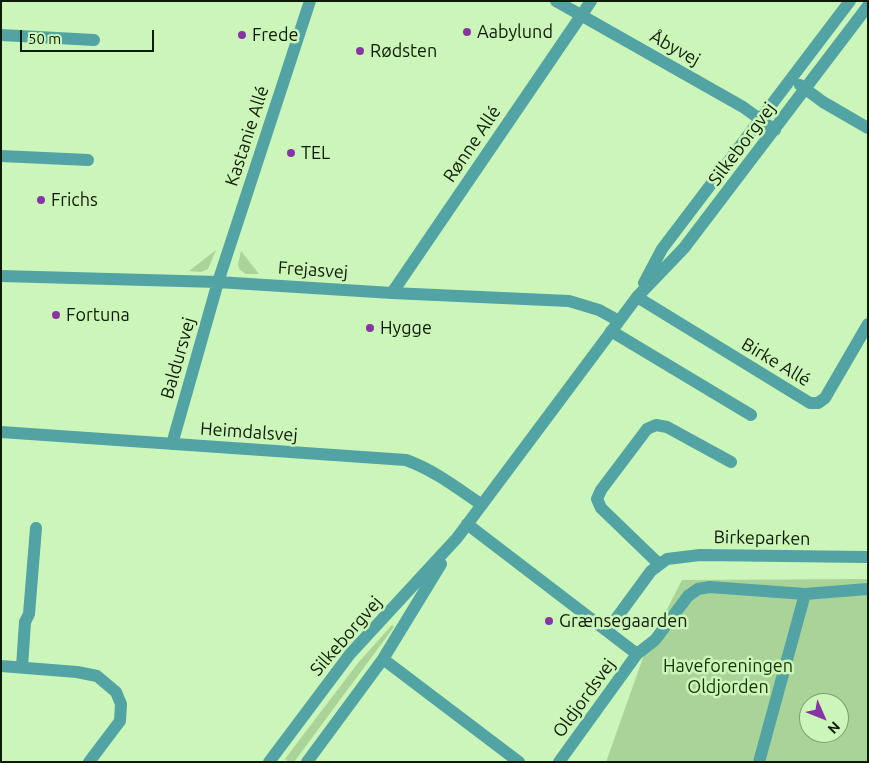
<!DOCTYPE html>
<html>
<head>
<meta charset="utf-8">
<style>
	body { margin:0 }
	#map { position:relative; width:869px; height:763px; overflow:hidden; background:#ccf5b9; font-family:Ubuntu,sans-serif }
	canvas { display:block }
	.frame { position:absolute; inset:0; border:2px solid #0d1b06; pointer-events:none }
	.north { position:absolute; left:799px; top:693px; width:50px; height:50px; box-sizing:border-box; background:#ccf5b9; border:1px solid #809e71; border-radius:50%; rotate:134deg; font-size:14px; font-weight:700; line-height:20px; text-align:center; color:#0d1b06 }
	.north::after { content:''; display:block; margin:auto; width:18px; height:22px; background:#8735a4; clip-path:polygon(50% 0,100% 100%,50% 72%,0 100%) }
	.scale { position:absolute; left:20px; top:30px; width:134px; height:22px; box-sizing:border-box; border:2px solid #0d1b06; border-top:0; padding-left:6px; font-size:15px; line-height:18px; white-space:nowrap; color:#0d1b06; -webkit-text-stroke:4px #ccf5b9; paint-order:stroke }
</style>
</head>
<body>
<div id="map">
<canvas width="869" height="763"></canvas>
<div class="frame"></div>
<div class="north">N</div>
<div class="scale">50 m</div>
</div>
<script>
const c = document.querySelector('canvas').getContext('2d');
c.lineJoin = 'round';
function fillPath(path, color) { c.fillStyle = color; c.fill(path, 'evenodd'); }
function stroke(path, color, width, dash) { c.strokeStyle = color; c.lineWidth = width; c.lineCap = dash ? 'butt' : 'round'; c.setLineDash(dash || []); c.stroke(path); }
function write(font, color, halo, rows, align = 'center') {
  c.font = font + ' Ubuntu,sans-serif'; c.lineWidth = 5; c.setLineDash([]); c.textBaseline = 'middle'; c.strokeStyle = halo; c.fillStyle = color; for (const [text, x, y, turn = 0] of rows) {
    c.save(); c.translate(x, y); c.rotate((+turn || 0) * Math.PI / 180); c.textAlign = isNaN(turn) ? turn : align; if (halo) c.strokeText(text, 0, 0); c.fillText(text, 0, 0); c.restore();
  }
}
fillPath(new Path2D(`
	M216,250L208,269L201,272L189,271Z
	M241,251L259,274H246L240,270L238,265Z
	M868,579V762H606L645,652L682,580ZM809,703H839V733H809Z
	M392,625L394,627L294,762H289L285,759L358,663Z`), '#aad397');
stroke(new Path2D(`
	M556,1L743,107L775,130
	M1,35L94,40
	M800,85L823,102L868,128
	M1,156L88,160
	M1,276L218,282L392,293L569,301L599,310L619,321
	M644,283L662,249L850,1
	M392,293L591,1
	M637,297L810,403H818L825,398L868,324
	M611,331L751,415
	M1,432L406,460C434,470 457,488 482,505
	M172,444L218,282L310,1
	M467,524L637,654
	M659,564L601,508L597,499L601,490L647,429L656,425L667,427L731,462
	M607,631L651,571L667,559L700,555L868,557
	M383,659L519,762
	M1,666L77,672L97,676L116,692L121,704L120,721L89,762
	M22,667L25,622L29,614L36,528
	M269,762L350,654L457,538L637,297L684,248L868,6
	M307,762L383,659L441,564
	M559,762L637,654L655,640L688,596L698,589L710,587L805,594L868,589
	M759,762L805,594`), '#52a3a4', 12);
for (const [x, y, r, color] of [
	[467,32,5,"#8735a4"],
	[242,35,5,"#8735a4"],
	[360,51,5,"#8735a4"],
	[291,153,5,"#8735a4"],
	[41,200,5,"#8735a4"],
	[56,315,5,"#8735a4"],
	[370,328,5,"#8735a4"],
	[549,621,5,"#8735a4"]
]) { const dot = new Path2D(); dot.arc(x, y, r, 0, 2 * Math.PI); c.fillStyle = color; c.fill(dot); stroke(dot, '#ccf5b9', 2); }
write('18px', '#0d1b06', '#ccf5b9', [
	["Aabylund",477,32],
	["Frede",252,35],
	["Rødsten",370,51],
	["TEL",301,153],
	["Frichs",51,200],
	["Fortuna",66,315],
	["Hygge",380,328],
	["Grænsegaarden",559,621]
], 'left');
write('18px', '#0d1b06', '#ccf5b9', [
	["Åbyvej",675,48,29],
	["Kastanie Allé",247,136,-72],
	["Rønne Allé",472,144,-56],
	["Silkeborgvej",742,144,-53],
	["Frejasvej",313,270,4],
	["Baldursvej",178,358,-74],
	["Birke Allé",776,362,31],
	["Heimdalsvej",249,432,4],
	["Birkeparken",762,538,1],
	["Silkeborgvej",346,636,-49],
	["Oldjordsvej",584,698,-54]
]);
write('18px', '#153500', '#ccf5b9', [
	["Haveforeningen",728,666],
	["Oldjorden",728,687]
]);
</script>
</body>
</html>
